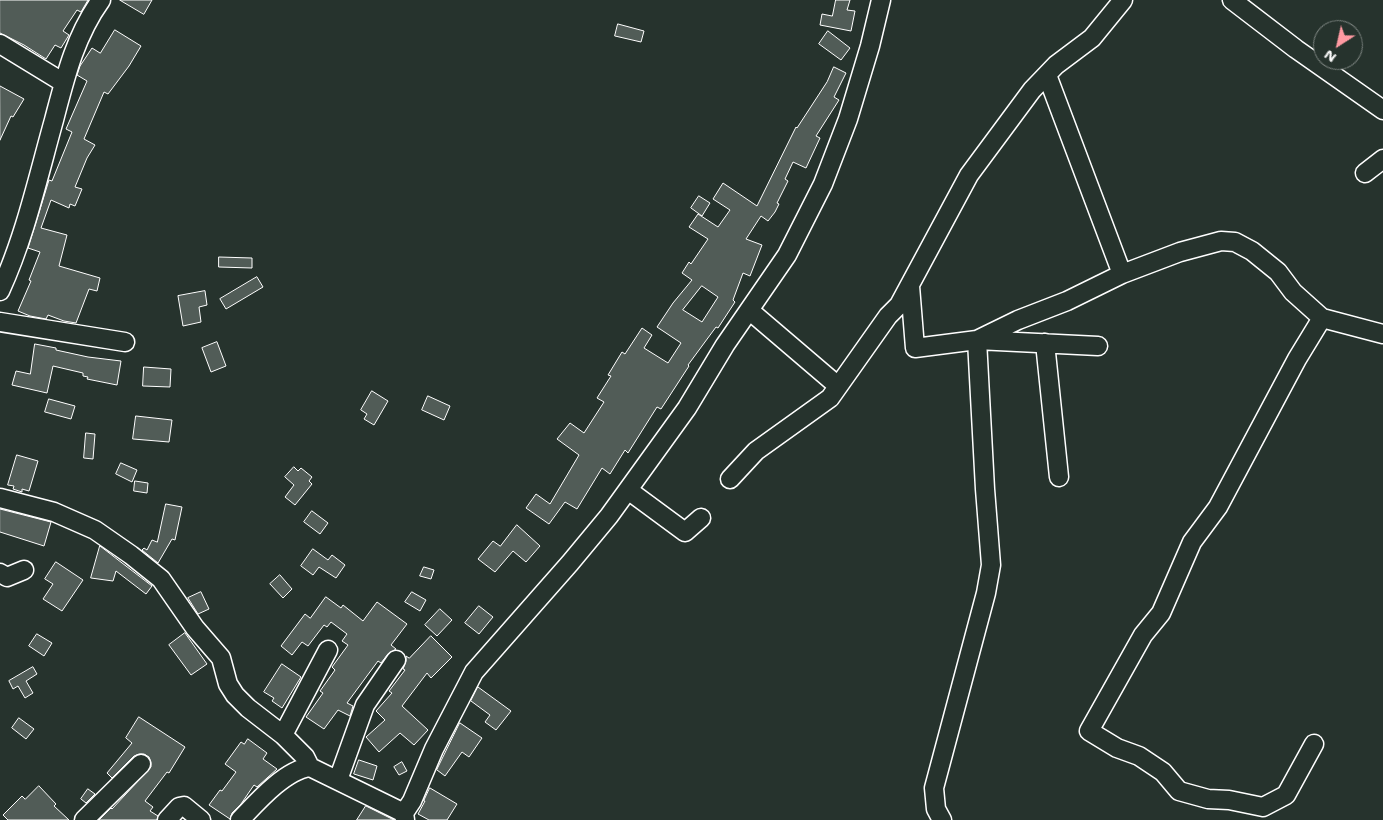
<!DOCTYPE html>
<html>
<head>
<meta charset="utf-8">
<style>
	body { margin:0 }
	#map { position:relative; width:1383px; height:820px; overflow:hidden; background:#26332d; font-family:"Shantell Sans",sans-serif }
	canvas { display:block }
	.north { position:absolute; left:1313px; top:20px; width:50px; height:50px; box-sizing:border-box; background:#26332d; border:1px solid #7d8581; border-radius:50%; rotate:215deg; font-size:14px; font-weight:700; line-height:20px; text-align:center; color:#fff }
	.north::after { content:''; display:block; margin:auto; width:18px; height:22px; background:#ff9aa2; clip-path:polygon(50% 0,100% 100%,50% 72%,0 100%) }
</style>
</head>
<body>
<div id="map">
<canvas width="1383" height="820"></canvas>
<div class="north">N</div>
</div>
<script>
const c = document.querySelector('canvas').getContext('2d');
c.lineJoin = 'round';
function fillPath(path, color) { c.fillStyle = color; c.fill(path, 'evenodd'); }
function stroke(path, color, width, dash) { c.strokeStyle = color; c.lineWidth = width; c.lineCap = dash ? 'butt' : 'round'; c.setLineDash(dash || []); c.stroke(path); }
const building = new Path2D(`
	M0,0H88L81,12L77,10L63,31L69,35L61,48L55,45L46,59L24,45L0,33Z
	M120,0H152L144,14Z
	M836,0H850L847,10L855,11L851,31L820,25L822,14L832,16Z
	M618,24L644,31L641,42L615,36Z
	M115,30L141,46L129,66L108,94L104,92L84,139L95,145L87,158L75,187L82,189L75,206L70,204L69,208L51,200L41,228L67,235L59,266L100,278L97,291L89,289L76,323L64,321L48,315L46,319L30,316L18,311L31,281L29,280L40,252L28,248L49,180L52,181L72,132L66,129L87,81L77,75L80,66L92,48L100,53Z
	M828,31L850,48L841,60L819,44Z
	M834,67L846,73L834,97L839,100L816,136L820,138L806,168L793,162L785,179L788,181L777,203L779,204L775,212L768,221L761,216L746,239L762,245L750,276L743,273L733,300L735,302L718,328L716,327L688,365L689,366L661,409L657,407L628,453L625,450L610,474L602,468L577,509L565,502L549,524L526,508L536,494L550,504L579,455L557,439L570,423L584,433L604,402L597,398L611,376L608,375L622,352L625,354L642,328L652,335L644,348L668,363L681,343L657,327L673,303L692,280L682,273L689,262L691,264L708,239L689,227L698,214L718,227L730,210L713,199L723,183L757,206L796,127L797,128L827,82ZM702,286L718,297L702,322L683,310Z
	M0,86L24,99L13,117L11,116L0,140Z
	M699,196L710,203L702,216L691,208Z
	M219,257L252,258V268L219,267Z
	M257,277L263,287L226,309L220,299Z
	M205,291L207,305L199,307L201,322L183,326L178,296Z
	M217,342L226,366L211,372L202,348Z
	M35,344L56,348V350L88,357L121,361L117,385L87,379L88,377L83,376V373L53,366L47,393L12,385L16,371L30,374Z
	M144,367L171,369L170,387L143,386Z
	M372,391L388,401L374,425L364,419L367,414L361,410Z
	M428,396L450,406L444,420L422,410Z
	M49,399L75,406L71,419L45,412Z
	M136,416L172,420L169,442L133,439Z
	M86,433L95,434L93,459L84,458Z
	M17,455L38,461L29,491L22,489V492L13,489L14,486L8,485Z
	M121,463L137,470L132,482L116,474Z
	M294,467L298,471L301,468L312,477L309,481L312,484L295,505L285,497L294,485L285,477Z
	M135,481L148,483L147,493L134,491Z
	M166,504L182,507L175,540L172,539L158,563L142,550L144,548L147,550L152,540L157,542Z
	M0,509L51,522L44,546L0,532Z
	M312,511L328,523L320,534L304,522Z
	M517,525L540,546L526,562L513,551L495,572L478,559L493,541L500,546Z
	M100,546L152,586L146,594L116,571L113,581L91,578Z
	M313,549L328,560L332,555L345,565L336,578L319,567L313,575L301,566Z
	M56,562L83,580L62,611L43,599L53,584L45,579Z
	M424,567L434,570L431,579L420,576Z
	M280,575L292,589L283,598L270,584Z
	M201,592L209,609L198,614L188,598Z
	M412,592L426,600L420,611L405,602Z
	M326,597L341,608L343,605L363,621L377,602L407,624L391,645L396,649L388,654L381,663L378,661L347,703L353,706L350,716L338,710L324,729L306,717L323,693L320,691L335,670L332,667L348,645L342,641L347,634L331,622L327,627L324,625L308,646L302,642L292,655L281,646L305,614L310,618Z
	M479,606L493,617L479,634L465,623Z
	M440,609L452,620L437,636L425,625Z
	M185,633L207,664L191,675L169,645Z
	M37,634L52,643L44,656L29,646Z
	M431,636L452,657L431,678L427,673L402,706L428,730L414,745L400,733L379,752L366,737L385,720L376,711L392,693L389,691L405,670L403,669L406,661V656L409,658Z
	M282,664L301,677L282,708L272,701L274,698L264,692Z
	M33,667L37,674L26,681L33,693L25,698L18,686L13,689L9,681Z
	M478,687L511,711L496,730L485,722L490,715L471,701Z
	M139,717L185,747L169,773L167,772L145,801L153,807L150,811L158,816L157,820H99L111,808L112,809L151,767V762L149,757L144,754H139L134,756L112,778L107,773L132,743L126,738Z
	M19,718L34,729L26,739L12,728Z
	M460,723L482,738L469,757L462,752L445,776L437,770Z
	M248,739L267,753L263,759L277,769L257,787L254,785L241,804L232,813L230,819L209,805L220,790L222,791L236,772L225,764L241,742L244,744Z
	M359,760L377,766L373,780L354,774Z
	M402,762L407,771L399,775L394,767Z
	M39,786L56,804L54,806L69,820H8L3,815L22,796L25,799Z
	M430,788L457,804L447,820H429L418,814L425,801H424Z
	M88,789L95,794L86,803L81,799Z
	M366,806L394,820H357Z`);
fillPath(building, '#515c57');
stroke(building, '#fff', 1);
const minor = new Path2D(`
	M1232,0L1296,49L1383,110
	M0,44L64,83
	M1047,75L1122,274
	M1365,173L1383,159
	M910,286L915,348L977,340L1018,320L1067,301L1122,274L1180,252L1221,241L1235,242L1252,251L1278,272L1293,292L1322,318L1383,334
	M0,291C25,237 38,177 54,120C65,78 75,36 101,0
	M749,310L838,386
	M0,322L125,342
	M1045,343L1059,477
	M730,479L756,451L830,398L888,316L899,305L969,175L1032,90L1056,65L1092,38L1123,0
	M628,490L685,532L701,518
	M0,498L54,512L95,530L131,555L161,579L195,628L221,658L228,684L235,695L248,708L283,735L305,757L310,767
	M0,573L7,577L24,570
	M283,735L328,650
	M1314,744L1286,795L1263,807L1229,800L1208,799L1179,791L1163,772L1139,756L1117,748L1089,731L1143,635L1161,613L1192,542L1218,507L1297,359L1322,318
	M338,780L365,705L396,660
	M84,820L141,764
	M167,820L179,807L184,806L201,820
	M240,820C257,802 285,770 310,767L404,813
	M405,820L404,813L412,801L434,749L474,672L570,563L609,516L687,408L725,345L787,255L823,184L848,119L870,46L881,0
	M942,820L936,809L934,788L986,593L991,565L985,489L977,340L1098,346`);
stroke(minor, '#fff', 21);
stroke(minor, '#26332d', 18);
</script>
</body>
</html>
